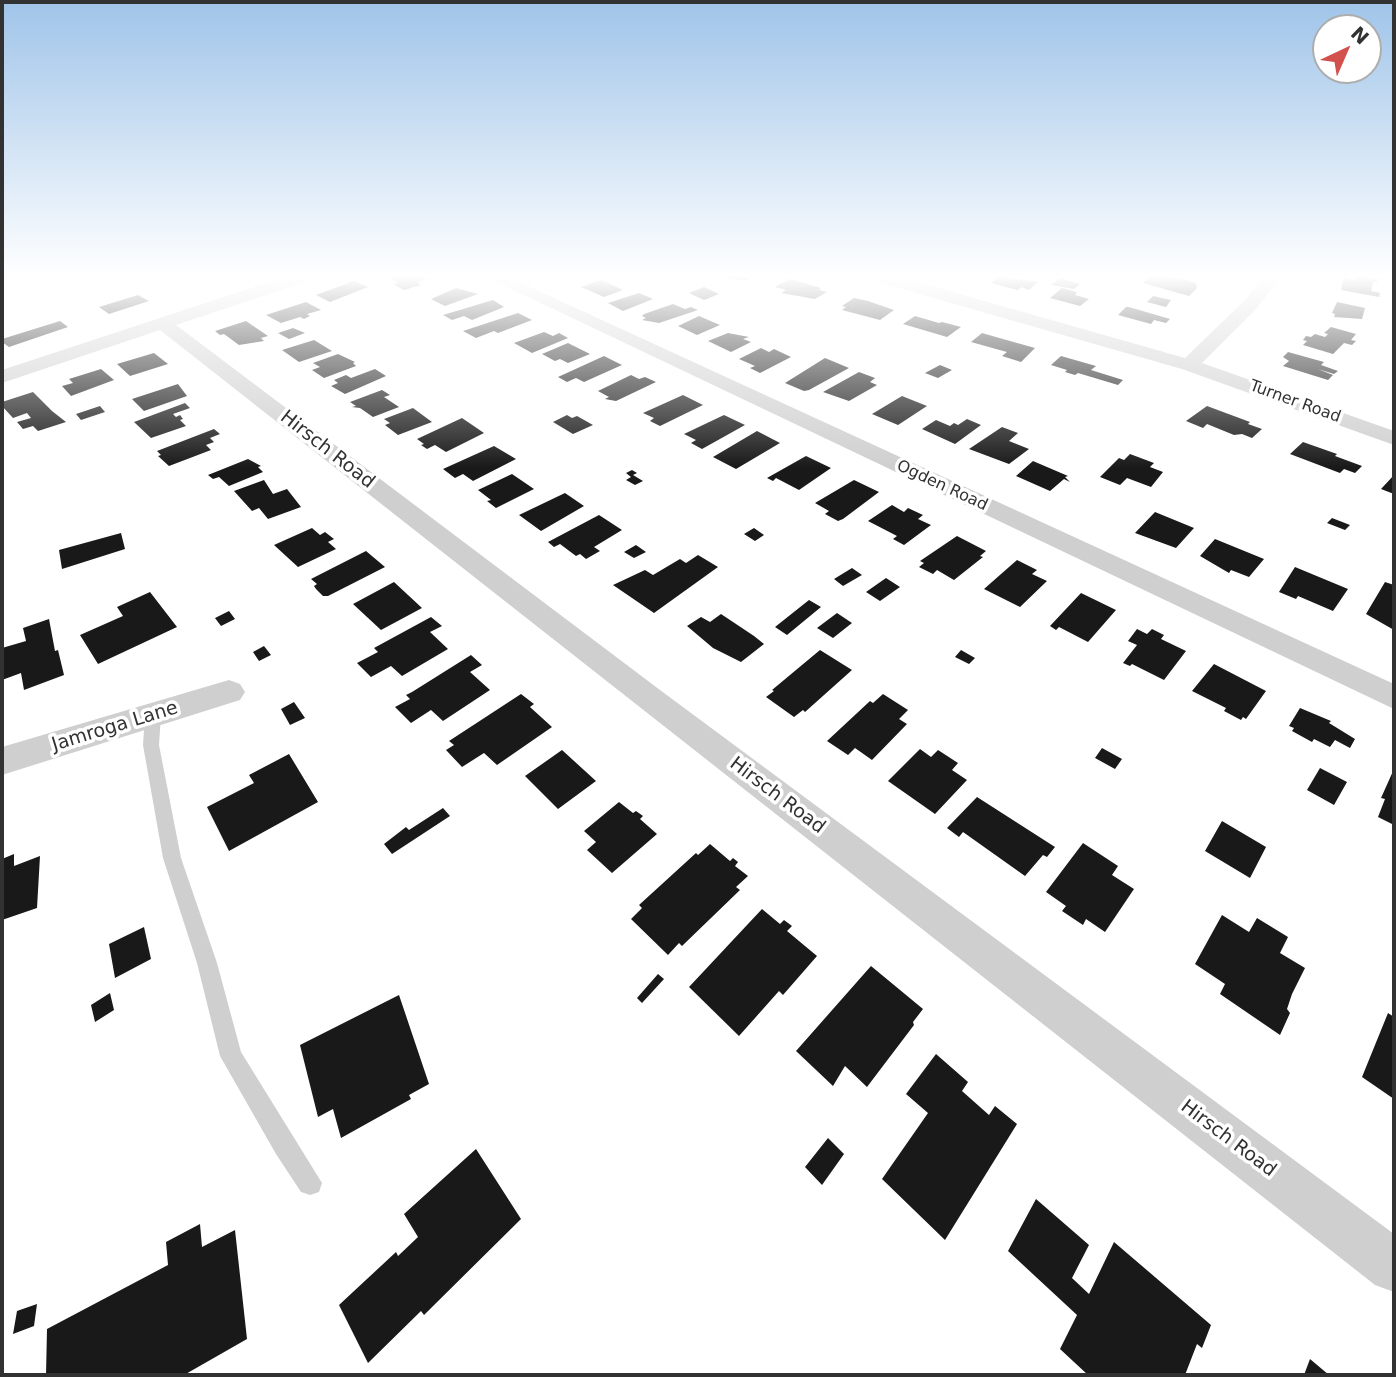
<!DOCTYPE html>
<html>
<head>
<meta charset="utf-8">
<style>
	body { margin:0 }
	#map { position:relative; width:1396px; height:1377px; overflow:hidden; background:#fff; font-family:"DejaVu Sans",sans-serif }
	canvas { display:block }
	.frame { position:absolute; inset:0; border:4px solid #323232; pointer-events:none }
	.north { position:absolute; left:1312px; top:14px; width:70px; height:70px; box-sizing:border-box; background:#fff; border:2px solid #adadad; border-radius:50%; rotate:44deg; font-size:19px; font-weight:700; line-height:28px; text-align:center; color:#323232 }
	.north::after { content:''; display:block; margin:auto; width:24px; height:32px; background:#d2514c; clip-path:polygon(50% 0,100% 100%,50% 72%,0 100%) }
</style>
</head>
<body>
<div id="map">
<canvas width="1396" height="1377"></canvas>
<div class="frame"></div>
<div class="north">N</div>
</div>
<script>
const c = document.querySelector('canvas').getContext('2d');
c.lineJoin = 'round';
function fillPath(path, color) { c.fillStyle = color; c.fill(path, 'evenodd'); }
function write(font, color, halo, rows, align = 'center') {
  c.font = font + ' "DejaVu Sans",sans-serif'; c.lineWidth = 7; c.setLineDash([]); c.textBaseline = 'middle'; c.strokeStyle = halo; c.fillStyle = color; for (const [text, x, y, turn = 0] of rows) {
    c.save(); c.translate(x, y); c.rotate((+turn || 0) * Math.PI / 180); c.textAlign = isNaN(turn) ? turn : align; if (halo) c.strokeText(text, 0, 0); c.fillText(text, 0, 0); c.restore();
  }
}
fillPath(new Path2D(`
	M385,275H420L427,279L417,282L421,285L404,290L393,284L399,283Z
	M737,275H757L745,281L717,276Z
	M995,275H1008L1005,277L1038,282L1029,290L1021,287L1018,290L991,283L996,279L992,278Z
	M1157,275L1187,280L1196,283L1197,288L1189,296L1143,283L1150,276Z
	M1356,275L1377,279V282H1373L1371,291L1380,293L1379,297L1341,290L1344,278L1355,280Z
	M1060,278L1080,284L1074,289L1051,285Z
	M790,279L821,288L819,290L827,292L815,299L781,293L786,290L775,287Z
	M601,280L623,290L604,297L581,287Z
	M354,281L368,287L330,302L316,295Z
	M704,287L719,294L704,300L689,293Z
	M456,288L478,294L445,306L431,299Z
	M1062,288L1077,292L1075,295L1089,299L1080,306L1050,298Z
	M639,293L653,299L623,311L608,303Z
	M138,295L149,301L109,314L99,307Z
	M1153,296L1171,300L1166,307L1147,302Z
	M854,298L868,301L894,310L880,320L842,310L846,307L842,306Z
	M493,300L504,307L472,320L464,316L452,320L443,315Z
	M306,302L321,310L307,314L310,316L304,319L300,317L281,323L266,315Z
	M1337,302L1365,308L1362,319L1334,317L1335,314L1332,313Z
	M673,304L685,309L691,307L698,310L659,323L642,320L646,318L642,316L644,314Z
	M1126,307H1129L1170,319L1166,323L1154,320L1151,324L1118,315Z
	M518,313L532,320L498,333L494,331L476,338L463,331Z
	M699,316L720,325L697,335L678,326Z
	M915,316L939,323L942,322L961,327L947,337L903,324Z
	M60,321L68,327L9,347L2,342V339Z
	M246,321L268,336L261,338L264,341L239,345L224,334L220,335L215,331Z
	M1331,327L1356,334L1351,340L1356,341L1352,345L1344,343L1333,354L1303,345L1307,341L1303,340L1306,336L1311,337L1315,334L1325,337L1328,334L1324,333Z
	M293,328L305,333L289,339L278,333Z
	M544,332L553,336L559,333L568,338L532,353L514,343Z
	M728,333L749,337L743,339L751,342L731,352L708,341Z
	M982,333L1003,339L1035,348L1021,362L1002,356L1007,352L971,342Z
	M314,340L332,351L299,362L282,350Z
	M568,343L590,354L568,363L560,359L555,361L542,354Z
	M761,348L769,352L774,349L791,357L760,373L750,368L755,366L739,359Z
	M1288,352L1324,362L1321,365L1338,371L1334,374L1318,369L1333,375L1328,380L1283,366L1289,361L1283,357Z
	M154,353L168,364L130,376L117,364Z
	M338,354L355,362L353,363L356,366L324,378L312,370L320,367L313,363Z
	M604,356L622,365L584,382L576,378L567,382L558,377Z
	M1061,356L1096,366L1091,370L1123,380L1118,385L1078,373L1075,375L1065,372L1067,370L1051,365Z
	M825,358L849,368L809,390L804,391L785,383Z
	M940,365L952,370L938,378L925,373Z
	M101,369L114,380L71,396L62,386L73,383L69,379Z
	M375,369L386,376L345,394L331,386L338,383L334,380L346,375L351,378Z
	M859,372L875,378L870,382L877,385L849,401L823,392Z
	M631,375L639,379L645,377L656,382L616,401L605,399L609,397L598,391Z
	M178,384L187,396L144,411L132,399Z
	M382,390L390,395L384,397L399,407L373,417L360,408L352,407L356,406L350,402Z
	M33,392L52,411L66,422L38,431L33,426L23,429L17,422L31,418L27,413L13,418L2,406V402Z
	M683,395L703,405L660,426L650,421L654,418L643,413Z
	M902,396L927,406L898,425L872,414Z
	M185,403L190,408L173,414L176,417L180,415L183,419L180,420L186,426L151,438L134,422Z
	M100,406L105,412L81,420L76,414Z
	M1207,406L1250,422L1248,424L1262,429L1252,438L1242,434L1234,435L1207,424L1203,428L1186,421Z
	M413,408L432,422L398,435L385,425L390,423L384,419Z
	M567,415L572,418L577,416L593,425L573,434L553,422Z
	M724,415L745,425L702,449L691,443L696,440L684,434Z
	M462,418L484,433L446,452L435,445L427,449L421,445L424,444L417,439Z
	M967,419L981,425L955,444L922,429L936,420L950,426L954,423L958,425Z
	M1002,427L1018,433L1009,441L1029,449L1009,464L969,449Z
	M214,429L220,434L210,438L214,442L206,445L211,450L169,466L158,456L161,455L157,451Z
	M757,431L780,443L736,469L713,457Z
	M1303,442L1337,454L1335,456L1362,466L1355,473L1344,469L1340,473L1290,454Z
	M494,446L516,459L473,481L463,474L455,478L443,469Z
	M1130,454L1154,463L1150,467L1163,472L1151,487L1127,478L1120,485L1100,477L1119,458L1124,460Z
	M806,456L831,468L799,490L776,478L773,481L767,478Z
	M248,459L261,466L258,467L263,472L229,486L219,477L213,479L208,475Z
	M1033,461L1068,476L1065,477L1070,482L1064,479L1050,491L1016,476Z
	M632,470L637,473L633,475L643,481L635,485L626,480L631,477L626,473Z
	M512,474L534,489L496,508L487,501L491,500L478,490Z
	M1394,475V494L1381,489Z
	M264,480L273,494L287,489L301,507L268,519L259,508L252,511L234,491Z
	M854,480L879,492L843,519L838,521L825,514L829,511L815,503Z
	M565,493L584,506L541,531L519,515Z
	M892,505L904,512L908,508L923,515L918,519L931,525L904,545L893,539L897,536L868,521Z
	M1155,512L1194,528L1176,548L1135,533Z
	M599,515L622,530L594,547L600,551L586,559L580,554L576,556L560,544L554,547L548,542Z
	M1332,518L1350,525L1345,530L1327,523Z
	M312,528L320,535L325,532L334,539L328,542L336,549L298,567L274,545Z
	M754,528L764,535L755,541L744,534Z
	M121,533L125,549L62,569L59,550Z
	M957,536L986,551L980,556L983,557L954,580L937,570L933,574L919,567L924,563L920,561Z
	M1215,539L1264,559L1249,577L1231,570L1229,573L1200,556Z
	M636,545L646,552L634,558L624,552Z
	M366,551L385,567L328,596H323L316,589L314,586L317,584L311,579Z
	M698,555L718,567L654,613L613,585L645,570L653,575L680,559L686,563Z
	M1017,560L1037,570L1032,574L1047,581L1020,607L984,589Z
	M1295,567L1348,589L1333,611L1298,596L1296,599L1279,592Z
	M852,568L862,575L843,586L834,579Z
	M886,578L900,587L880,601L866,592Z
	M394,582L422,608L381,630L353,604Z
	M1385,582L1394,585V630L1366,614Z
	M150,592L177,627L98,664L80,635L123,616L117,607Z
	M1081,593L1116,610L1088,642L1059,627L1056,630L1050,626Z
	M809,600L821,607L787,635L775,627Z
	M229,611L235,619L221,626L215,618Z
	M837,613L852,623L833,638L817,628Z
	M721,614L754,636L764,644L741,662L713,648L687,626L701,617L710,622Z
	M431,617L442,626L430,632L448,649L402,676L391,666L371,677L357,663L378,652L374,648Z
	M49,619L55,651L58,650L64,675L24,690L21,673L2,680V648L26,641L23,628Z
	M1137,629L1147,634L1152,629L1164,635L1161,639L1186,651L1164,680L1132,664L1130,666L1123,663L1137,645L1128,641Z
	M264,646L271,655L259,661L253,652Z
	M820,650L852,670L805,712L803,710L794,717L766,697L774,691L772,690Z
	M961,650L975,658L969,664L955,657Z
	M471,655L482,665L470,672L490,690L443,721L431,710L411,723L395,707L410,699L406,695L412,692Z
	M1214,664L1266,691L1246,719L1243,717L1241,720L1224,711L1226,708L1192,691Z
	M521,694L534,704L530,707L552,727L497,765L484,753L462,767L446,750L454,745L449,741Z
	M883,694L908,710L899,719L907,724L872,760L855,748L848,755L827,741L870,701L873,703Z
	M294,702L305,718L290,725L281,709Z
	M1300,708L1331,721L1329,723L1355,739L1350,748L1335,740L1330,747L1314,739L1312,742L1292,731L1294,728L1289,726Z
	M1102,748L1122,759L1115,769L1095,758Z
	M920,749L931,757L938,750L958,763L952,770L967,780L935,814L888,781Z
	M562,750L596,781L558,809L525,776Z
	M289,754L318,802L229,851L207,807L254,783L249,775Z
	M1320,768L1347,782L1334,805L1307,790Z
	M1394,769V825L1378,817L1385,799L1381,798Z
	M977,797L1055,847L1047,857L1043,855L1025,876L963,832L959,837L947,828Z
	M619,802L633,813L636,811L643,816L640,819L657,834L612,873L587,850L596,842L584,831Z
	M443,808L450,816L392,854L384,844L406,827L409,830Z
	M1222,821L1266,847L1250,878L1205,851Z
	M1083,843L1118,866L1112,875L1134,889L1105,932L1086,919L1083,925L1062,911L1066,906L1046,892Z
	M710,844L730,861L733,858L738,862L735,866L748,876L736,887L740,890L682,946L679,943L668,955L631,919L642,908L639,905L696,853L698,855Z
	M14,854V866L40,856L37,908L2,920V859Z
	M762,909L780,924L784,920L792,926L787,931L817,956L783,995L779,991L739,1036L689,987Z
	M1222,915L1249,932L1257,918L1288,937L1280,953L1305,968L1292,994L1287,1009L1290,1013L1280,1035L1220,994L1225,984L1195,964Z
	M144,927L151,959L115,978L109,944Z
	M871,966L923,1009L913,1022L914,1025L867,1087L845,1066L833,1086L796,1051Z
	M658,974L664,979L642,1003L637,998Z
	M110,993L114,1010L95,1022L91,1005Z
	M399,995L429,1084L409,1095L411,1099L341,1138L333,1109L318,1117L300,1045Z
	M1388,1013L1394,1017V1099L1362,1077Z
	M936,1054L968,1082L962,1091L989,1115L995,1106L1017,1124L945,1240L882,1179L928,1113L906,1094Z
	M828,1138L844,1154L822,1185L805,1167Z
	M476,1149L521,1219L424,1315L421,1311L368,1363L339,1305L396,1252L398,1256L418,1237L404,1214Z
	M1036,1199L1089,1245L1072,1278L1089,1294L1114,1242L1211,1325L1202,1348L1197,1344L1185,1375H1088L1060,1349L1077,1315L1008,1251Z
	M200,1224L202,1247L235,1230L247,1339L184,1375H46L47,1329L168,1265L166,1242Z
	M37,1304L34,1326L13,1334L17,1311Z
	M1310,1359L1329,1375H1304Z`), '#191919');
fillPath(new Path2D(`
	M153,709L159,711L161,715L159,745L181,858L217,963L241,1052L322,1183L319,1192L310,1195L301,1192L276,1154L220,1056L197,963L163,858L143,745L145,715L147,711Z`), '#cfcfcf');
fillPath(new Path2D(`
	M290,275H316L314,279L176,325L660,690L1394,1234V1292L1375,1285L160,330L2,383V370Z
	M482,275H504L1394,684V709Z
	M865,275H893L1185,358L1245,300L1265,275H1282L1257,308L1202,363L1394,431V445L1182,369L867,279Z
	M229,680L240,684L245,692L240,700L2,775V747Z`), '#cfcfcf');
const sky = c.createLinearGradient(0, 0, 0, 468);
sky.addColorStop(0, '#9fc4e9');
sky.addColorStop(0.59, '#fff');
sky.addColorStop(1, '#ffffff00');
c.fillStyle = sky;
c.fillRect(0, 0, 1396, 468);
write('16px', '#323232', '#fff', [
	["Turner Road",1295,402,20],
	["Ogden Road",942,486,25]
]);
write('19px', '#323232', '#fff', [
	["Hirsch Road",327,450,38],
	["Jamroga Lane",115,727,-17],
	["Hirsch Road",777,796,37],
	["Hirsch Road",1228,1139,37]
]);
</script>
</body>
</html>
